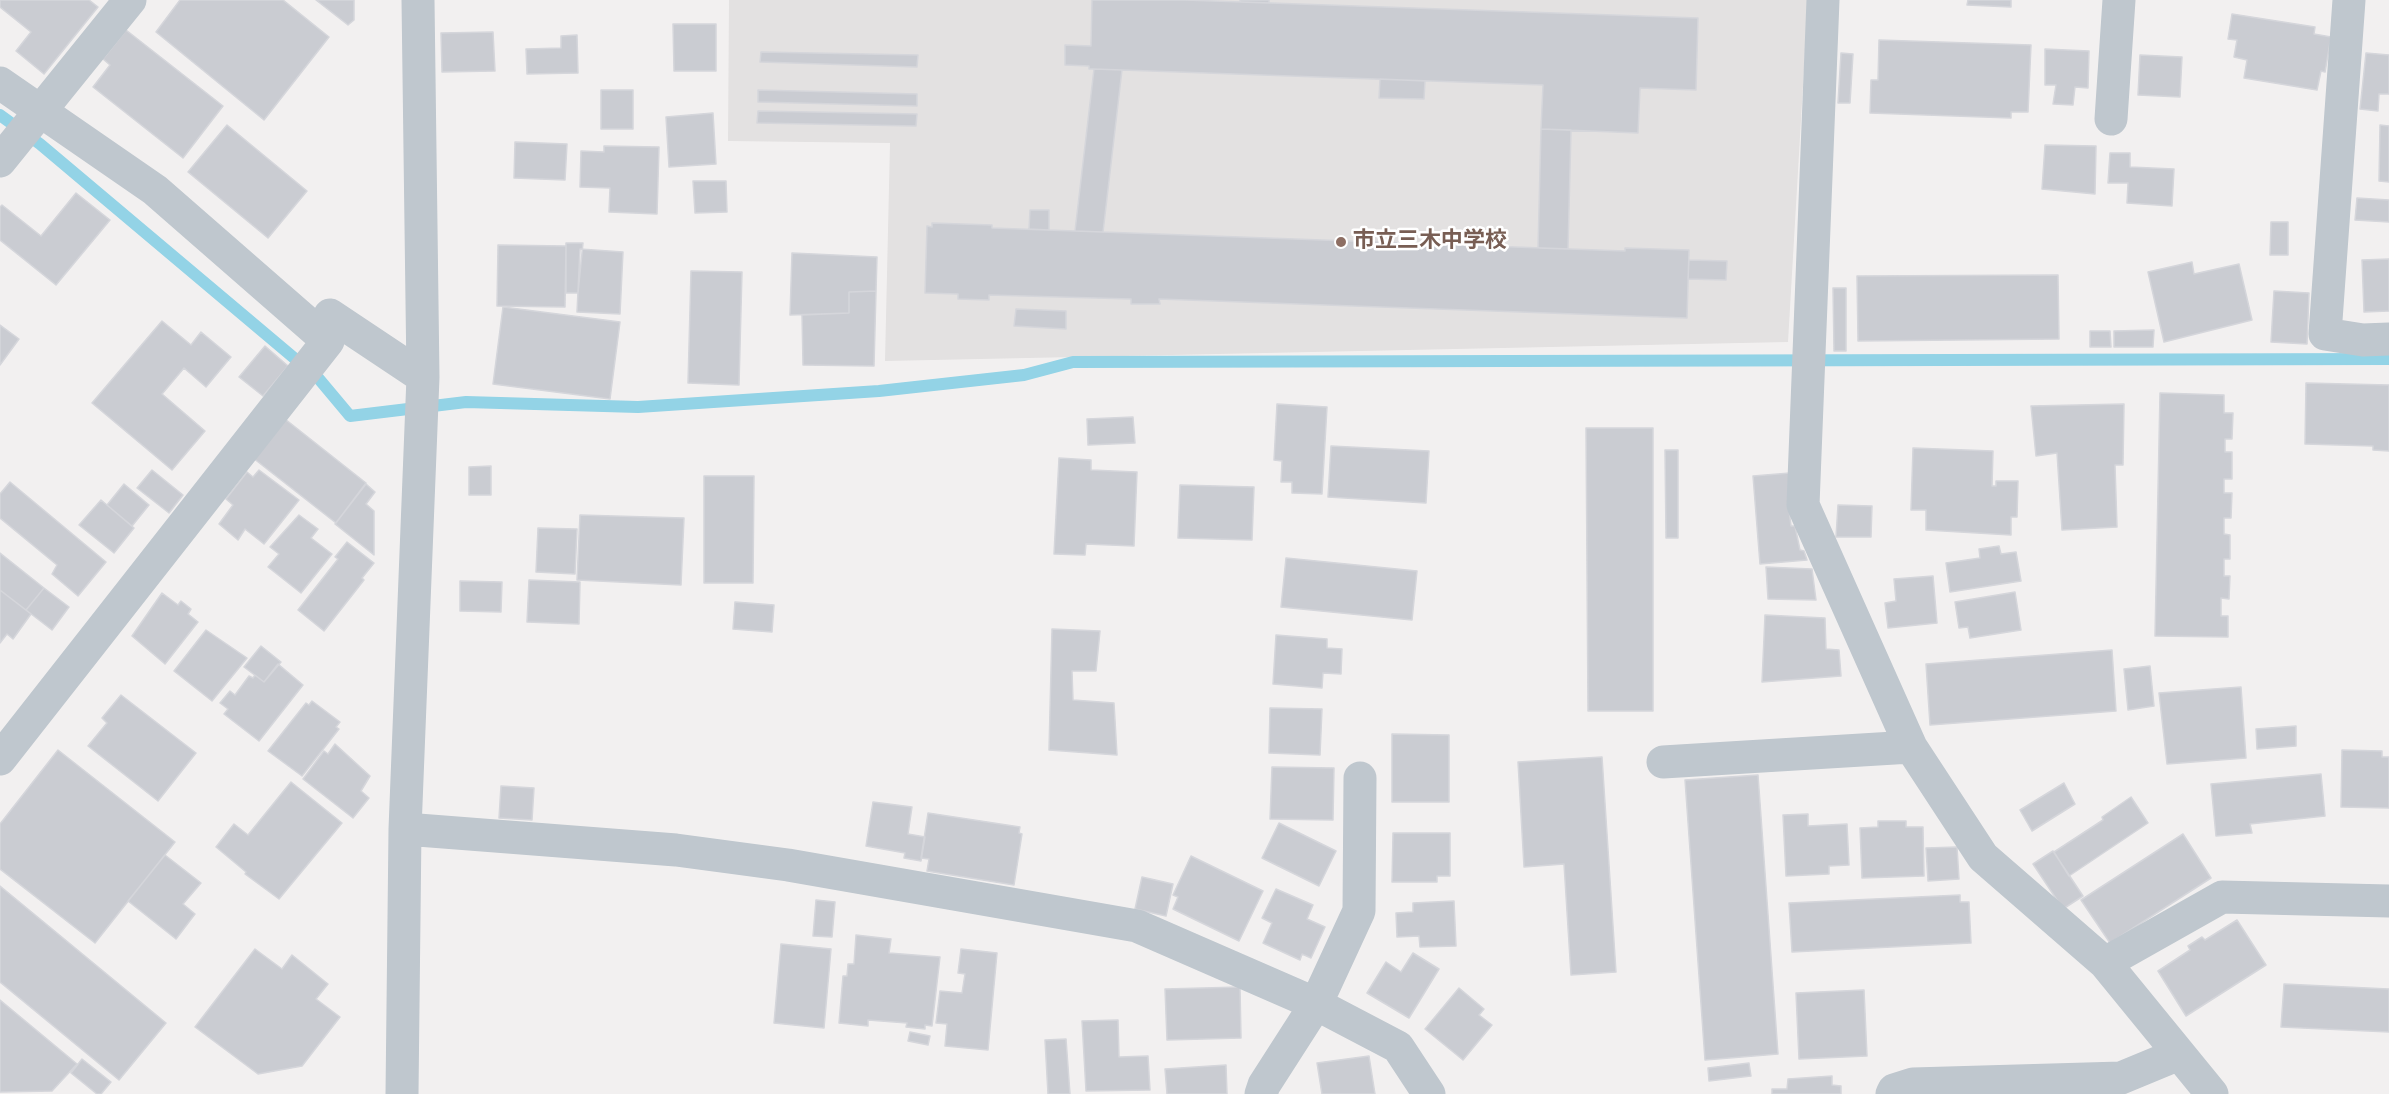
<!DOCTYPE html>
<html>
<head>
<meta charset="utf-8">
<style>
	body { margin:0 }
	canvas { display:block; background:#f2f0f0 }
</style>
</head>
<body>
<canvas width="2389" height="1094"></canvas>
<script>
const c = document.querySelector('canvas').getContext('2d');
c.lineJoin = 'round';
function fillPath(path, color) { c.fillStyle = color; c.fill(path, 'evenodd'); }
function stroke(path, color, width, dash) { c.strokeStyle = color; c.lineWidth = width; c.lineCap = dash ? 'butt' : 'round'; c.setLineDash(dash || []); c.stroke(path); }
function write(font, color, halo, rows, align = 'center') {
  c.font = font + ' Jost,"Noto Sans JP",sans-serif'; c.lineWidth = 5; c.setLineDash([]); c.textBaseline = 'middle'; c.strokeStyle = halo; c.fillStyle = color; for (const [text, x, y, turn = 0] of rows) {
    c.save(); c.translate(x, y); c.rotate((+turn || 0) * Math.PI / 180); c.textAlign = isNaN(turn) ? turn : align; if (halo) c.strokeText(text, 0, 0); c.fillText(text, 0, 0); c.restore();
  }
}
fillPath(new Path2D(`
	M729,0H1808L1788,342L885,361L890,143L728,141Z`), '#e3e1e1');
stroke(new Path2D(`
	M0,115L40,144L319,379L350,416L466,402L638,407L879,391L1024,375L1073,362L2389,359`), '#93d3e6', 12);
const building = new Path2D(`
	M0,0H89L98,7L44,74L16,51L31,32L0,7Z
	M180,0H283L329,37L264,120L156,32Z
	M316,0H354V20L348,25Z
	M1092,0H1185L1698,18L1696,90L1640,88L1638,133L1541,129L1543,85L1094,69H1089V66L1065,65V45L1091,46Z
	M1240,0H1269V3L1240,2Z
	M1968,0H2011V7L1967,5Z
	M2232,14L2315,27L2314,34L2331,37L2325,72L2321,71L2317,90L2244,78L2247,60L2234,57L2237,40L2228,39Z
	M673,24H716V71H674Z
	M126,30L223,106L183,158L93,87L110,65L103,59Z
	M493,32L495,71L442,72L441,33Z
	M577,35L578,73L527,74L526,49L561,48V36Z
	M1879,40L2031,45L2028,112H2011V118L1870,113L1871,80H1878Z
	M2045,49L2089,51L2088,88L2075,87L2073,105L2053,104L2056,85H2045Z
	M761,52L918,55L917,67L760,62Z
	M1841,53L1853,54L1850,103H1838Z
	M2366,53L2389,55V94H2379L2378,111L2360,109Z
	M2140,55L2182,57L2180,97L2138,95Z
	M1094,69L1122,70L1103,232L1075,231Z
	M1380,79L1425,81L1424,99L1379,98Z
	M601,90H633V129H601Z
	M758,90L917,94V106L758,102Z
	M758,111L917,114L916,126L757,123Z
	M713,113L716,164L669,167L666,117Z
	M227,125L307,191L268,238L188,172Z
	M2380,125L2389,126V182L2379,181Z
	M1541,129L1571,130L1568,249L1538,248Z
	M515,142L567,144L565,180L514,178Z
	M2045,145L2096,146L2095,194L2042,189Z
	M604,146L659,147L657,214L609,212L610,188L580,187L581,151L604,152Z
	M2110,153H2130V167L2174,169L2172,206L2127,203L2128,183H2108Z
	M693,181H726L727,212L695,213Z
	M76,193L110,220L56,285L0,240V207L2,205L41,236Z
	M2357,198L2389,200V222L2355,220Z
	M1030,210H1049V230L1029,229Z
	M2271,222H2288V255H2270Z
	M932,223L992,225V228L1625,251V248L1689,250L1687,318L1159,299L1160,304H1131V299L989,295V300L958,299V294L925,293L927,226L932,227Z
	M566,243H583L578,293H566Z
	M498,245L566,246L565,307L497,306Z
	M580,249L623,252L620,314L577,312Z
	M792,253L877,257L876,291L849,292V313L790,315Z
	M2389,259V311L2364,312L2362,260Z
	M1689,260L1727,261L1726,280L1688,279Z
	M2192,262L2194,274L2239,264L2252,320L2164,342L2148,272Z
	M691,271L742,272L739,385L688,383Z
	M2058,275L2059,339L1858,341L1857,276Z
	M1833,288H1846V351H1834Z
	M876,291L874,366L803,365L802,315L849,313V292Z
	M2274,291L2309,293L2307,344L2271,342Z
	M503,307L620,322L610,399L493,384Z
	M1016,309L1066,311V329L1014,326Z
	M162,321L191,345L201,332L231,357L206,387L184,368L162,394L205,431L172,470L92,403Z
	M0,325L19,339L0,365Z
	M2154,330L2153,347H2114V331Z
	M2090,331H2110L2111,347H2090Z
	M265,346L288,366L263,396L239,377Z
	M2306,383L2389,385V451L2373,450V446L2305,444Z
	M2160,393L2224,395V413H2233L2232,439H2225V452H2232V479H2224V493H2232L2231,518H2224V534L2230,535V559H2224V576H2230L2229,599L2221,598V616H2228V637L2155,636Z
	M1277,404L1327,407L1322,494L1292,493V482H1281L1282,461L1274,460Z
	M2124,404L2123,465H2115L2117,527L2062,530L2057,453L2036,456L2031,406Z
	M1133,417L1135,443L1088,445L1087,419Z
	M285,419L366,483L336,523L253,458Z
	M1586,428H1653V711H1588Z
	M1331,446L1429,451L1426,503L1328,497Z
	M1913,448L1993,451L1992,486H1996V481H2018L2017,517H2011V535L1926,530V510H1911Z
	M1665,450H1678V538H1666Z
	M1059,458L1091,460V470L1137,472L1134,546L1086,544L1085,555L1054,554Z
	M491,466V495H469V467Z
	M152,470L183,495L169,513L137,488Z
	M259,470L299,500L264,544L245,529L238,540L219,524L233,505L226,499L247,472L253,477Z
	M1790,473L1788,501L1791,526H1795L1800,550L1804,551L1807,560L1760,564L1753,476Z
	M704,476H754L753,583H704Z
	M10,482L106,562L78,596L52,574L57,565L0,518V494Z
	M124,484L149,505L132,526L107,505Z
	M366,484L375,492L366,504L374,511V555L335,524Z
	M1180,485L1254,487L1252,540L1178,538Z
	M101,500L134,528L114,553L79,525Z
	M1838,505L1872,506L1871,537H1836Z
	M299,515L318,529L311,538L332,554L301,593L268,567L279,554L270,547Z
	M580,515L684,518L681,585L577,580Z
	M538,528L577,529L575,574L536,572Z
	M347,542L374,563L362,578L364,580L324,631L298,610L338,559L335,557Z
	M1999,546L2001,554L2016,552L2021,581L1950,592L1946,563L1980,558L1979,549Z
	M0,553L44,588L26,610L0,590Z
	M1286,558L1417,571L1412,620L1281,607Z
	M1766,567L1812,569L1816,600L1768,599Z
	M1933,576L1937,623L1888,628L1885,603L1896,601L1894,579Z
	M529,580L580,582L579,624L527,622Z
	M460,581L502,582L501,612L460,611Z
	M44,588L69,607L52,630L26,610Z
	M0,590L31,614L13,639L7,634L0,643Z
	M2015,592L2021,630L1970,638L1968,627L1959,628L1955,602Z
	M162,593L178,605L181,601L191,609L188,614L198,622L165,664L132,636Z
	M735,602L774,605L772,632L733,629Z
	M1765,615L1825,618L1826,649L1839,650L1841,676L1762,682Z
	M1052,629L1100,631L1096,671H1072L1073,700L1114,703L1117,755L1049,750Z
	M206,630L247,658L212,701L174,671Z
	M1276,635L1327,639V648L1342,649L1341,674L1323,673L1322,688L1273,684Z
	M261,646L281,662L264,682L244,667Z
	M2112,650L2116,711L1930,725L1926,664Z
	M278,664L303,685L259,741L224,714L228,709L220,703L230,691L235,695L249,676L253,678L255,675L264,682Z
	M2150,666L2154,706L2128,710L2124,669Z
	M2241,687L2246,758L2167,764L2159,693Z
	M121,695L196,753L158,801L88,746L107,723L102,718Z
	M312,701L340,722L336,727L339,729L302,776L268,751L306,703L309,705Z
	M1270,708L1322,709L1320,755L1269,753Z
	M2296,726V746L2257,749L2256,729Z
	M1392,734L1449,735V802H1392Z
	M335,744L370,776L361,791L369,798L353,818L303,779L324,751L328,754Z
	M58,750L175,842L95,943L0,869V824Z
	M2342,750L2382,751V757H2389V808L2341,807Z
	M1602,757L1616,972L1571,975L1564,864L1524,867L1518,762Z
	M1272,767L1334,768L1333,820L1270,819Z
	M2321,774L2325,816L2250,824L2252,833L2216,836L2211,784Z
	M1758,775L1778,1054L1705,1060L1685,780Z
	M291,782L342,823L279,899L245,874L246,872L216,847L234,824L248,835Z
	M2064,783L2075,804L2032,831L2020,810Z
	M501,786L534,788L532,820L499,818Z
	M2131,797L2148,823L2069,876L2054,852L2103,820L2102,817Z
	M873,802L912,807L908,834L925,837L921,861L904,858L905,853L866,846Z
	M928,813L1020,827L1019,833L1022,834L1014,885L927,871L929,859L921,858Z
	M1808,814V826L1847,824L1849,865L1829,866V874L1786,876L1783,815Z
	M1878,821H1906V827H1923L1924,876L1862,878L1860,828L1878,827Z
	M1279,823L1336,851L1319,886L1262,858Z
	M1393,833H1450V876H1437V882H1392Z
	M2183,834L2211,878L2110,943L2081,900Z
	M1957,847L1959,879L1928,881L1926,848Z
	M2053,851L2083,896L2063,909L2033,864Z
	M165,855L201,883L183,904L195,914L176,939L128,901Z
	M1191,856L1263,891L1239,941L1173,909L1178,897L1173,895Z
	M1142,877L1173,884L1166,916L1135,909Z
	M0,886L166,1023L119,1080L0,982Z
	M1276,889L1313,905L1307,919L1325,927L1311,958L1302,954L1300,960L1263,943L1272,923L1262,918Z
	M1960,895V902H1969L1971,943L1792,952L1789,903Z
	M816,900L835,902L832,937L813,936Z
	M1454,901L1456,946L1420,947L1419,936L1397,937L1396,913L1413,912V903Z
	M2237,920L2266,965L2186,1016L2158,971L2190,950L2188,946L2202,937L2205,940Z
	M856,935L891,939L889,953L940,957L932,1026L925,1025V1029L906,1027L907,1023L868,1020V1026L839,1023L843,976H847L848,964H854Z
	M781,944L831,949L824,1028L774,1023Z
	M255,949L282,969L292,955L328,984L316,999L340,1017L302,1066L258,1074L195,1027Z
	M961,949L997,953L988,1050L945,1046L947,1024L936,1023L940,991L962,993L965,974L958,973Z
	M1413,953L1439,969L1409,1018L1367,993L1386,962L1401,972Z
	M2284,984L2389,989V1032L2281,1027Z
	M1240,987L1241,1038L1167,1040L1165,989Z
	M1459,988L1484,1009L1479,1015L1492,1025L1463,1060L1425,1029Z
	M1864,990L1867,1056L1799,1059L1796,993Z
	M0,1000L77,1064L52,1091L0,1092Z
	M1118,1020L1119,1057L1148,1056L1150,1090L1086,1091L1082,1021Z
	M910,1032L930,1036L928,1045L908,1041Z
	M1066,1039L1070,1094H1048L1045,1040Z
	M1369,1056L1375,1094H1322L1317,1063Z
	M82,1059L111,1082L101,1094H97L71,1073Z
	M1749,1063L1751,1076L1709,1081L1708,1068Z
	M1226,1065L1227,1094H1167L1165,1069Z
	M1832,1076V1085L1841,1086V1094H1772V1089H1787L1788,1079Z`);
fillPath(building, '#caccd2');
stroke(building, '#d5d6db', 1.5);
stroke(new Path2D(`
	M1823,0L1803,505L1911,747L1983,857L2105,963L2212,1094
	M2349,0L2325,334L2363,340L2389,339
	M0,83L155,190L328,341
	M2111,119L2119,0
	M0,161L130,0
	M0,759L328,341L330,315L423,377
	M1663,762L1911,747
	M405,829L676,850L788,865L1137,926L1316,1004L1398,1047L1429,1094
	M2105,963L2222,897L2389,901
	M402,1094L405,829L423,377L418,0
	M1261,1094L1264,1085L1316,1004L1359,911L1360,778
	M1892,1094L1894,1090L1913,1084L2121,1078L2179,1054`), '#bfc7ce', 33);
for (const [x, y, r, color] of [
	[1341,242,6,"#8d6e63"]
]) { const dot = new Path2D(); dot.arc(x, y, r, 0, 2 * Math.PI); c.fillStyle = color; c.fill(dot); stroke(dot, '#fff', 2); }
write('bold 22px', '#785e54', '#fff', [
	["市立三木中学校",1353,242]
], 'left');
</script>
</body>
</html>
